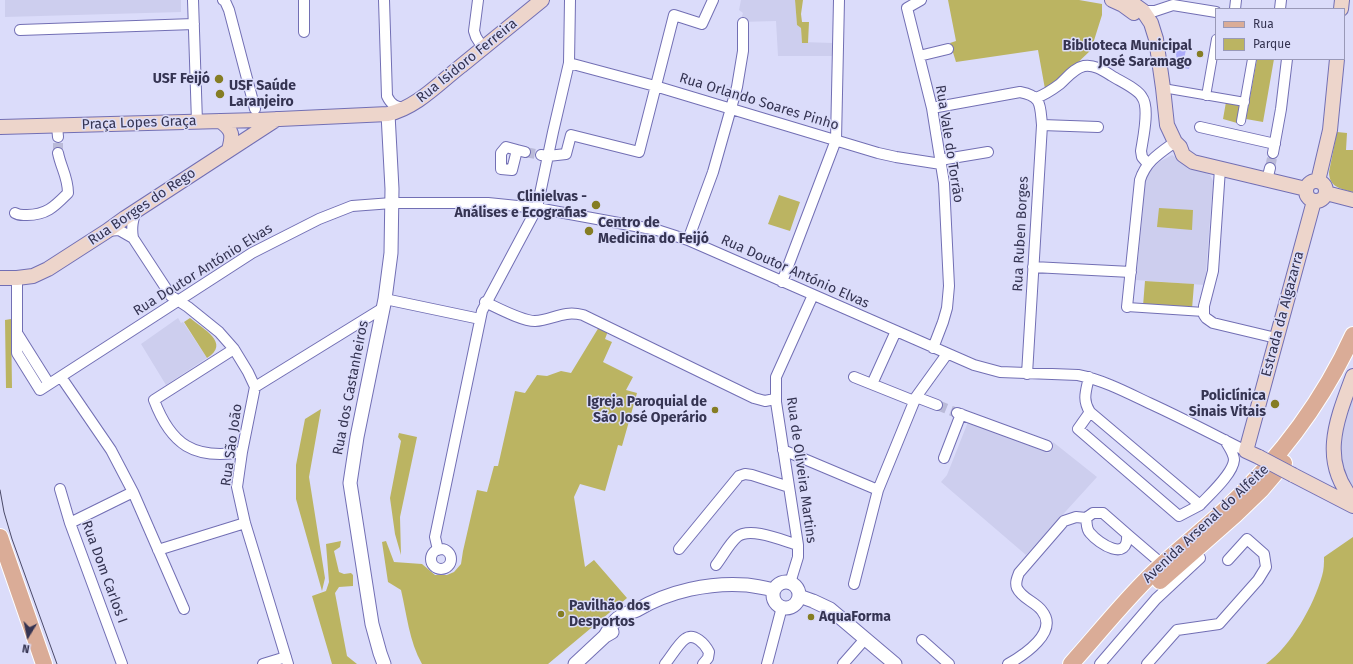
<!DOCTYPE html>
<html>
<head>
<meta charset="utf-8">
<style>
	body { margin:0 }
	#map { position:relative; width:1353px; height:664px; overflow:hidden; background:#dbdcfa; font-family:"Fira Sans",sans-serif }
	canvas { display:block }
	.legend { position:absolute; left:1215px; top:8px; width:130px; height:52px; box-sizing:border-box; background:#dbdcfa; border:1px solid #9999b7; margin:0; padding:5px 7px; list-style:none; font-size:12px; color:#353452 }
	.legend li { display:flex; align-items:center; gap:8px; height:20px }
	.legend b { width:20px; border:1px solid #9999b7 }
	.north { position:absolute; left:8px; top:616px; width:40px; height:40px; -webkit-text-stroke:3px #dbdcfa; paint-order:stroke; rotate:190deg; font-size:11px; font-weight:700; line-height:16px; text-align:center; color:#353452 }
	.north::after { content:''; display:block; margin:auto; width:14px; height:18px; background:#353452; clip-path:polygon(50% 0,100% 100%,50% 72%,0 100%) }
</style>
</head>
<body>
<div id="map">
<canvas width="1353" height="664"></canvas>
<ul class="legend">
<li><b style="height:5px;background:#daac97"></b>Rua</li>
<li><b style="height:11px;background:#bbb462"></b>Parque</li>
</ul>
<div class="north">N</div>
</div>
<script>
const c = document.querySelector('canvas').getContext('2d');
c.lineJoin = 'round';
function fillPath(path, color) { c.fillStyle = color; c.fill(path, 'evenodd'); }
function stroke(path, color, width, dash) { c.strokeStyle = color; c.lineWidth = width; c.lineCap = dash ? 'butt' : 'round'; c.setLineDash(dash || []); c.stroke(path); }
function write(font, color, halo, rows, align = 'center') {
  c.font = font + ' "Fira Sans",sans-serif'; c.lineWidth = 3; c.setLineDash([]); c.textBaseline = 'middle'; c.strokeStyle = halo; c.fillStyle = color; for (const [text, x, y, turn = 0] of rows) {
    c.save(); c.translate(x, y); c.rotate((+turn || 0) * Math.PI / 180); c.textAlign = isNaN(turn) ? turn : align; if (halo) c.strokeText(text, 0, 0); c.fillText(text, 0, 0); c.restore();
  }
}
fillPath(new Path2D(`
	M5,0H181V12L5,17Z
	M741,0H795L797,25L801,28L802,42L833,43V56H778L776,21L740,22L743,13L739,10Z
	M1172,155L1188,165L1210,175L1213,181L1205,285L1136,280L1143,207L1142,204L1144,182L1149,171L1150,172L1159,162Z
	M178,318L181,323L183,322L207,358L166,385L141,344Z
	M1353,396V490L1346,480L1340,458L1342,429Z
	M968,422L1049,453L1053,442L1097,477L1026,555L941,482L947,475Z`), '#cdceee');
fillPath(new Path2D(`
	M795,0H803L801,14L802,22H809L808,43H802L801,28L797,25Z
	M948,0H1079L1102,4V15L1091,50L1071,69L1051,86L1045,89L1038,50L956,62L950,43L956,41Z
	M1257,59H1274L1263,122L1246,119Z
	M1226,102L1240,105L1237,123L1223,119Z
	M1337,132L1347,133L1346,150H1353V192C1341,189 1329,187 1329,172Z
	M779,195L800,202L790,231L768,224Z
	M1159,208L1193,210L1192,230L1157,227Z
	M1145,281L1194,284L1192,309L1143,306Z
	M190,318C203,329 231,343 207,358L184,322Z
	M11,319L12,388H6L5,320Z
	M599,327L608,331L605,339L612,342L603,362L633,377L626,390L637,393L622,446L618,445L605,491L580,484L574,497L585,567L594,560L627,598L548,664H422C409,641 407,615 401,590L388,582L382,542L386,541L394,562L422,564L435,575H447L454,572L461,564L463,551L477,490L487,492L494,466H498L515,391L525,393L537,375L547,376L561,371L571,373Z
	M321,409L309,477L325,578L322,591L296,499V465L305,419Z
	M399,433L417,437L400,517L401,555L395,534L390,498L401,441L398,437Z
	M1353,537V664H1266C1291,646 1314,605 1322,576C1324,570 1324,563 1324,557Z
	M341,541L340,547L334,551L339,572L344,574L351,573L353,575V586L339,587L335,593L347,656L357,664H332L312,596L326,591L329,582L326,544Z`), '#bbb462');
fillPath(new Path2D(`
	M1174,41L1189,44V50H1186L1183,62L1190,64L1189,69L1178,67Z`), '#acabfa');
stroke(new Path2D(`
	M525,152L541,155
	M58,153V137
	M1270,168L1273,153
	M937,405L957,413`), '#babad8', 10, [10, 5]);
const pedestrian = new Path2D(`
	M1163,88L1245,102
	M1206,96L1216,39
	M1241,121L1252,59
	M1127,307L1204,312`);
const minor = new Path2D(`
	M193,0L197,122
	M223,0L225,1L229,10L255,109
	M304,0V32
	M384,0L387,96C391,105 397,108 406,107
	M478,0L474,31L476,37L483,48
	M921,0L907,8L932,108L944,183L949,286L947,308L943,322L933,348
	M1235,9L1236,0
	M1280,9L1281,0
	M1143,11H1155L1173,5L1216,12
	M20,30L194,24
	M919,56L948,49
	M569,63L655,86L878,153L896,157L941,164
	M1036,98C1044,95 1052,90 1060,84C1067,78 1074,68 1084,66C1094,64 1104,71 1112,76C1120,81 1138,89 1142,97C1150,108 1143,138 1141,151L1142,157L1148,164
	M932,108L1020,92C1042,96 1040,105 1042,125L1027,374
	M1042,125L1098,127
	M57,126L58,137
	M1200,127L1275,144
	M517,150L506,147L501,153V169L512,170L517,150L525,152
	M1273,153L1281,109L1287,59
	M541,155L548,156L566,154L571,135L639,152L674,15L702,24L713,0
	M940,160L988,152
	M1220,169L1213,271L1204,306V315L1206,318L1213,323L1276,338
	M1267,180L1270,168
	M136,210C133,220 131,227 133,238L171,296L188,307L219,332L234,349L248,372L255,387L242,452L237,487L245,523L288,664
	M15,213C20,216 23,215 27,215C47,215 55,206 68,193C68,177 61,168 58,153
	M107,231L119,230L133,238
	M688,240L713,172L737,87L743,51V23
	M1033,267L1131,272
	M17,278V353L40,390L252,253L319,219L352,206L392,203H488L537,208L657,230L688,240L974,365L1000,372L1078,375C1103,380 1126,392 1149,403C1182,418 1214,435 1246,451
	M782,282L836,140L839,0
	M385,299L480,319
	M485,302C498,308 522,321 535,321C553,320 562,310 583,315L754,398L765,401L775,399
	M1127,307L1140,180C1146,161 1160,153 1175,142
	M17,333L49,384
	M234,349L154,400C171,445 194,460 242,452
	M61,377L111,450L133,492L184,609
	M854,377L914,401
	M1089,377C1086,391 1082,400 1090,412L1200,505C1209,495 1233,474 1234,460C1234,453 1228,446 1225,440
	M872,384L896,331
	M255,387L383,308
	M916,397L937,405
	M1090,412L1078,429L1179,516L1200,505
	M957,413L1047,446
	M783,450L878,490
	M944,458L961,414
	M60,489L70,523L122,664
	M70,523L133,492
	M1127,534L1162,564
	M679,549L739,476L745,474L752,475L789,487
	M431 559a10 10 0 1 1 20 0a10 10 0 1 1-20 0Z
	M158,550L245,523
	M438,550L435,537L482,311L537,208L553,132L569,63L570,0
	M716,565C723,556 729,544 737,537C750,526 784,541 798,545
	M790,583L798,557V545L776,402V377L813,295
	M854,584L878,490L916,397L947,354
	M922,640L949,664
	M263,664L286,657
	M665,664C670,658 679,643 685,639C694,632 705,644 709,652L708,658L703,664
	M767,664L782,607
	M843,664L865,639
	M1008,664C1024,655 1059,632 1042,611C1036,602 1022,599 1017,588C1015,583 1017,578 1019,573L1064,521L1076,517L1086,518L1093,513H1103L1127,534C1129,563 1099,544 1090,533C1086,529 1087,523 1086,518
	M1100,664L1156,599L1200,558
	M1147,664L1177,630L1219,624L1258,580L1266,567L1264,554L1247,539L1228,560`);
const tertiary = new Path2D(`
	M773 595a13 13 0 1 1 26 0a13 13 0 1 1-26 0Z
	M799,596L813,601L830,609L895,664
	M605,636C610,628 614,619 623,615C627,612 633,612 637,610C669,591 710,582 747,585C756,586 765,588 774,590
	M384,664L380,653L372,624L350,483L357,437L385,299L391,253L392,189L388,114
	M575,664L605,636L612,632`);
const secondary = new Path2D(`
	M1112,0L1123,5L1134,13
	M1128,0L1143,11L1151,23L1156,39L1163,88L1167,125L1175,142L1180,147L1183,155L1193,162L1306,189
	M1341,9L1342,0
	M220,121C233,130 233,135 229,150
	M0,127L258,120L388,114C416,108 439,83 461,66C488,44 515,22 542,0
	M1318,181L1330,130L1337,59
	M1306 191a10 10 0 1 1 20 0a10 10 0 1 1-20 0Z
	M1326,193L1353,200
	M0,278H17L33,276L48,269L107,231L125,218L277,119
	M1353,376C1337,419 1319,460 1353,500
	M1259,457L1246,451L1314,201
	M1293,475L1353,506`);
const primary = new Path2D(`
	M0,537L44,664
	M1160,581L1235,515L1261,490L1284,463
	M1071,664C1098,634 1123,602 1152,574C1176,551 1203,530 1227,508C1280,458 1323,401 1353,335`);
stroke(pedestrian, '#726fb4', 10);
stroke(minor, '#726fb4', 12);
stroke(tertiary, '#726fb4', 15);
stroke(secondary, '#726fb4', 16);
stroke(primary, '#fff', 18);
stroke(pedestrian, '#fff', 8);
stroke(minor, '#fff', 10);
stroke(tertiary, '#fff', 13);
stroke(secondary, '#edd5cb', 14);
stroke(primary, '#daac97', 16);
stroke(new Path2D(`
	M0,490L4,512L12,539L57,664`), '#4a4967', 1);
const secondaryBridge = new Path2D(`
	M1259,457L1293,475`);
stroke(secondaryBridge, '#726fb4', 16, []);
stroke(secondaryBridge, '#edd5cb', 14);
for (const [x, y, r, color] of [
	[1200,54,4,"#857d23"],
	[219,79,5,"#857d23"],
	[220,94,5,"#857d23"],
	[596,205,5,"#857d23"],
	[589,231,5,"#857d23"],
	[1275,404,5,"#857d23"],
	[715,410,4,"#857d23"],
	[561,614,4,"#857d23"],
	[811,617,4,"#857d23"]
]) { const dot = new Path2D(); dot.arc(x, y, r, 0, 2 * Math.PI); c.fillStyle = color; c.fill(dot); stroke(dot, '#dbdcfa', 1.5); }
write('bold 14px', '#353452', '#dbdcfa', [
	["Biblioteca Municipal",1192,46],
	["José Saramago",1192,62],
	["USF Feijó",210,79],
	["USF Saúde",229,86,"left"],
	["Laranjeiro",229,102,"left"],
	["Clinielvas -",587,197],
	["Análises e Ecografias",587,213],
	["Centro de",598,223,"left"],
	["Medicina do Feijó",598,239,"left"],
	["Policlínica",1266,396],
	["Sinais Vitais",1266,412],
	["Igreja Paroquial de",707,402],
	["São José Operário",707,418],
	["Pavilhão dos",569,606,"left"],
	["Desportos",569,622,"left"],
	["AquaForma",819,617,"left"]
], 'right');
write('14px', '#353452', '#dbdcfa', [
	["Rua Isidoro Ferreira",467,61,-39],
	["Rua Orlando Soares Pinho",759,102,17],
	["Praça Lopes Graça",139,123,-2],
	["Rua Vale do Torrão",949,144,81],
	["Rua Borges do Rego",142,207,-34],
	["Rua Ruben Borges",1021,234,-87],
	["Rua Doutor António Elvas",203,270,-32],
	["Rua Doutor António Elvas",795,272,24],
	["Estrada da Algazarra",1283,314,-75],
	["Rua dos Castanheiros",351,388,-79],
	["Rua São João",232,445,-82],
	["Rua de Oliveira Martins",801,470,82],
	["Avenida Arsenal do Alfeite",1206,524,-43],
	["Rua Dom Carlos I",104,572,70]
]);
</script>
</body>
</html>
